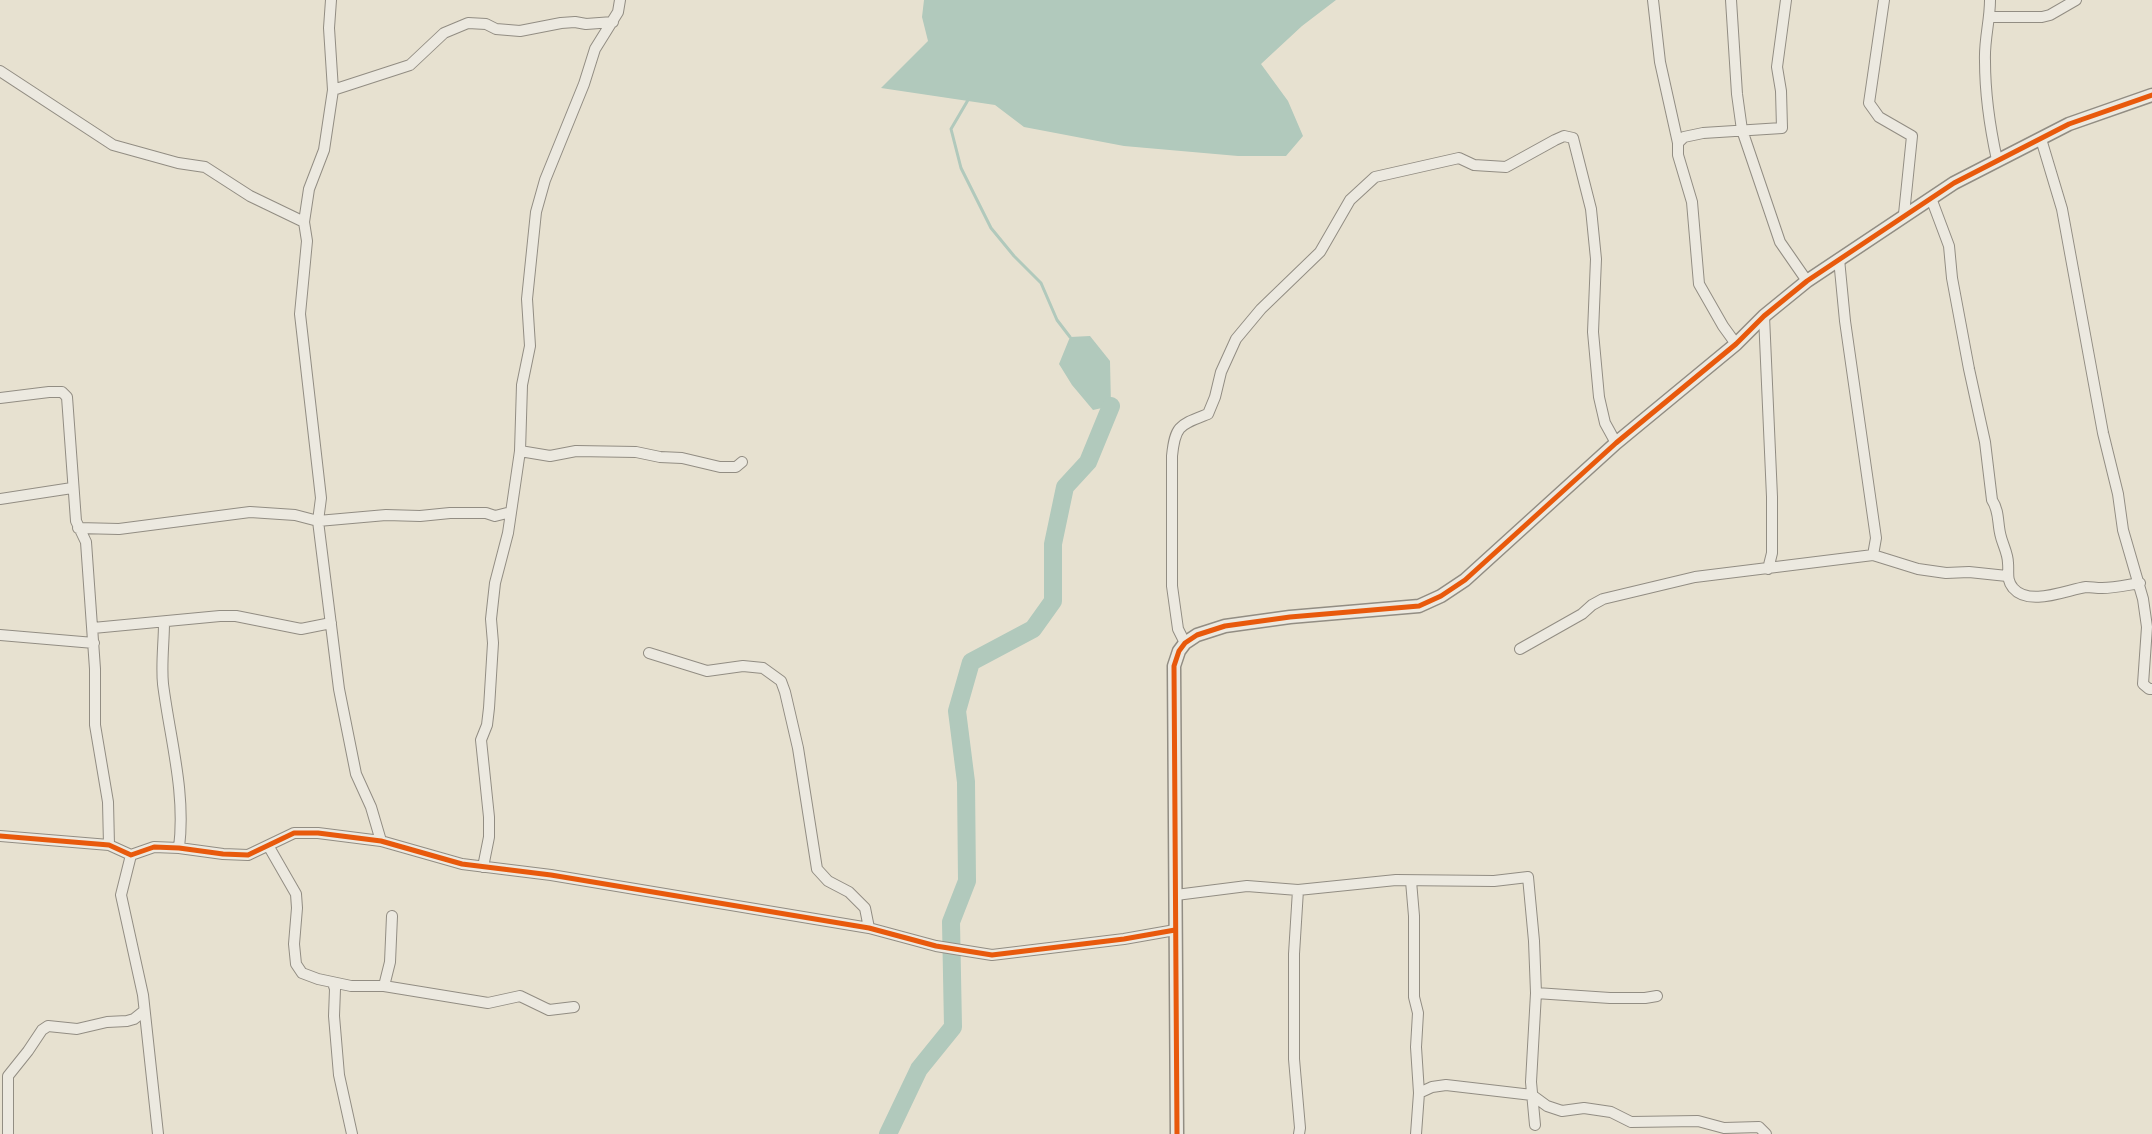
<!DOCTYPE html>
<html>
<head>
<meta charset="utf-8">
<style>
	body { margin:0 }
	canvas { display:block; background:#e7e1d0 }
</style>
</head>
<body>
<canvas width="2152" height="1134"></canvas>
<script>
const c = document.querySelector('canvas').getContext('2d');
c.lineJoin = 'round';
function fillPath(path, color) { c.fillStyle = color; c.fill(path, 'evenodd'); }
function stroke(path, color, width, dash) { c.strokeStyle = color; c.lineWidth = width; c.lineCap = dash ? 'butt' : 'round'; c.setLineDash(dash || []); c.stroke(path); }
fillPath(new Path2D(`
	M924,0H1336L1302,26L1261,64L1288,101L1303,136L1286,156H1238L1124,146L1024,127L995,105L881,88L928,41L922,17Z
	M1090,336L1110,361L1111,406L1093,410L1072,385L1059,364L1070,337Z`), '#b1c9bc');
stroke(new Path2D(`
	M968,100L951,129L961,168L991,228L1014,256L1041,283L1057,320L1070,337`), '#b1c9bc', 3);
stroke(new Path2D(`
	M888,1134L919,1069L953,1027L951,922L967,881L966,782L957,711L971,662L1033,629L1053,601V544L1065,487L1088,462L1111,406`), '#b1c9bc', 18);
const minor = new Path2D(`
	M331,0L329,28L333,90L324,150L309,189L304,222L307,241L300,314L321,498L318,521L339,689L356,774L371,807L381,841
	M1653,0L1660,62L1678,143V155L1692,202L1699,284L1723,326L1736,344
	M1731,0L1737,94L1742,130L1780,242L1807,281
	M1884,0L1869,103L1879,117L1912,136L1904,214
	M1990,0C1990,21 1984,40 1985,61C1985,94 1990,128 1997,160
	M1990,17H2042L2050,15L2076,0
	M0,71L113,145L178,163L205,167L250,196L304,222
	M333,90L410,65L444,33L468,23L486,24L496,29L520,31L561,23L575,22L586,24L613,22
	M2041,139L2062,209L2103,433L2118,494L2123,530L2143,599L2147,627L2143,684L2149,689H2152
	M1678,143L1684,137L1703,133L1782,128L1781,91L1777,67L1786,0
	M1931,198L1949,246L1952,278L1969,369L1985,442L1992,500C2000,512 1997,524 2001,537C2003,545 2008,554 2008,563C2009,573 2006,579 2013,588C2029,607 2066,590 2086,587C2091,587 2096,588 2102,588C2114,588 2127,585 2140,583
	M1839,259L1845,321L1876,538L1873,555
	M1764,316L1772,497V553L1768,569
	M0,398L49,392H62L67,397L76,521L86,542L95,669V725L108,802L109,845
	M520,451L550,456L576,451L636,452L660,457L682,458L720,467H736L742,462
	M0,499L72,488
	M78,528L119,529L250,512L295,515L318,521L386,515L420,516L450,513H486L495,516L511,512
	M164,623C164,642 161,664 163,684C170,739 186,792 179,848
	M93,628L220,616H236L301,629L331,623
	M0,635L94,643
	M1185,643L1178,629L1172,586V456C1175,425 1180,425 1208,414L1215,397L1221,372L1236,339L1261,309L1320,252L1350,200L1375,177L1459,158L1474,165L1506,167L1555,140L1564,136L1573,138L1591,209L1596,259L1593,332L1599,397L1605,423L1616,443
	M1520,649L1582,614L1592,605L1603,599L1695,577L1873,555L1918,569L1946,573L1969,572L2007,576
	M649,653L707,671L743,666L763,668L781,681L785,692L798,748L817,869L828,881L849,892L865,908L869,928
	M0,836L109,845L131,855L154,847L179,848L223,854L248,855L294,833H318L381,841L462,864L551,875L869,928L936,946L992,955L1124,939L1175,930
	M269,847L296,894L297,908L294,944L296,964L302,973L318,979L351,986H384L488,1003L520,996L549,1010L574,1007
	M131,855L121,895L143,995L158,1134
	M483,867L489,837V817L481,740L487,725L489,708L493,643L491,619L495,583L508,533L520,451L522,385L530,346L527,299L536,212L545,180L584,84L595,49L618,12L620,0
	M1411,881L1414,916V997L1418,1013L1416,1047L1419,1093L1416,1134
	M1298,890L1294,954V1059L1300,1128L1299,1134
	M1176,895L1247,886L1298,890L1396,880L1494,881L1528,877L1534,941L1536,993L1531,1082L1535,1125
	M333,983L335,989L334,1016L339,1075L352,1134
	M384,986L390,962L392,916
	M1536,993L1610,998H1645L1657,996
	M1419,1093L1432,1087L1446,1085L1532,1095L1547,1106L1562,1111L1584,1108L1611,1112L1631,1122L1698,1121L1724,1128L1759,1127L1766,1134
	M8,1134V1076L28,1051L42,1030L48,1026L77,1029L107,1022L127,1021L134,1019L144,1011`);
const tertiary = new Path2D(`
	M1177,1134L1174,666L1179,651L1185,643L1197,635L1225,626L1290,617L1419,606L1441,596L1465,580L1616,443L1736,344L1764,316L1807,281L1954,183L2069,124L2152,95`);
stroke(minor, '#928d83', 12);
stroke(tertiary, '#928d83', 15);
stroke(minor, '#ece9e0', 10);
stroke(tertiary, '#ece9e0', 12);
stroke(new Path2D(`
	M0,836L109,845L131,855L154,847L179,848L223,854L248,855L294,833H318L381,841L462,864L551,875L869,928L936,946L992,955L1124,939L1175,930
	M1177,1134L1174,666L1179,651L1185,643L1197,635L1225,626L1290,617L1419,606L1441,596L1465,580L1616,443L1736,344L1764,316L1807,281L1954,183L2069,124L2152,95`), '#e8590c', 5);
</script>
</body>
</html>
